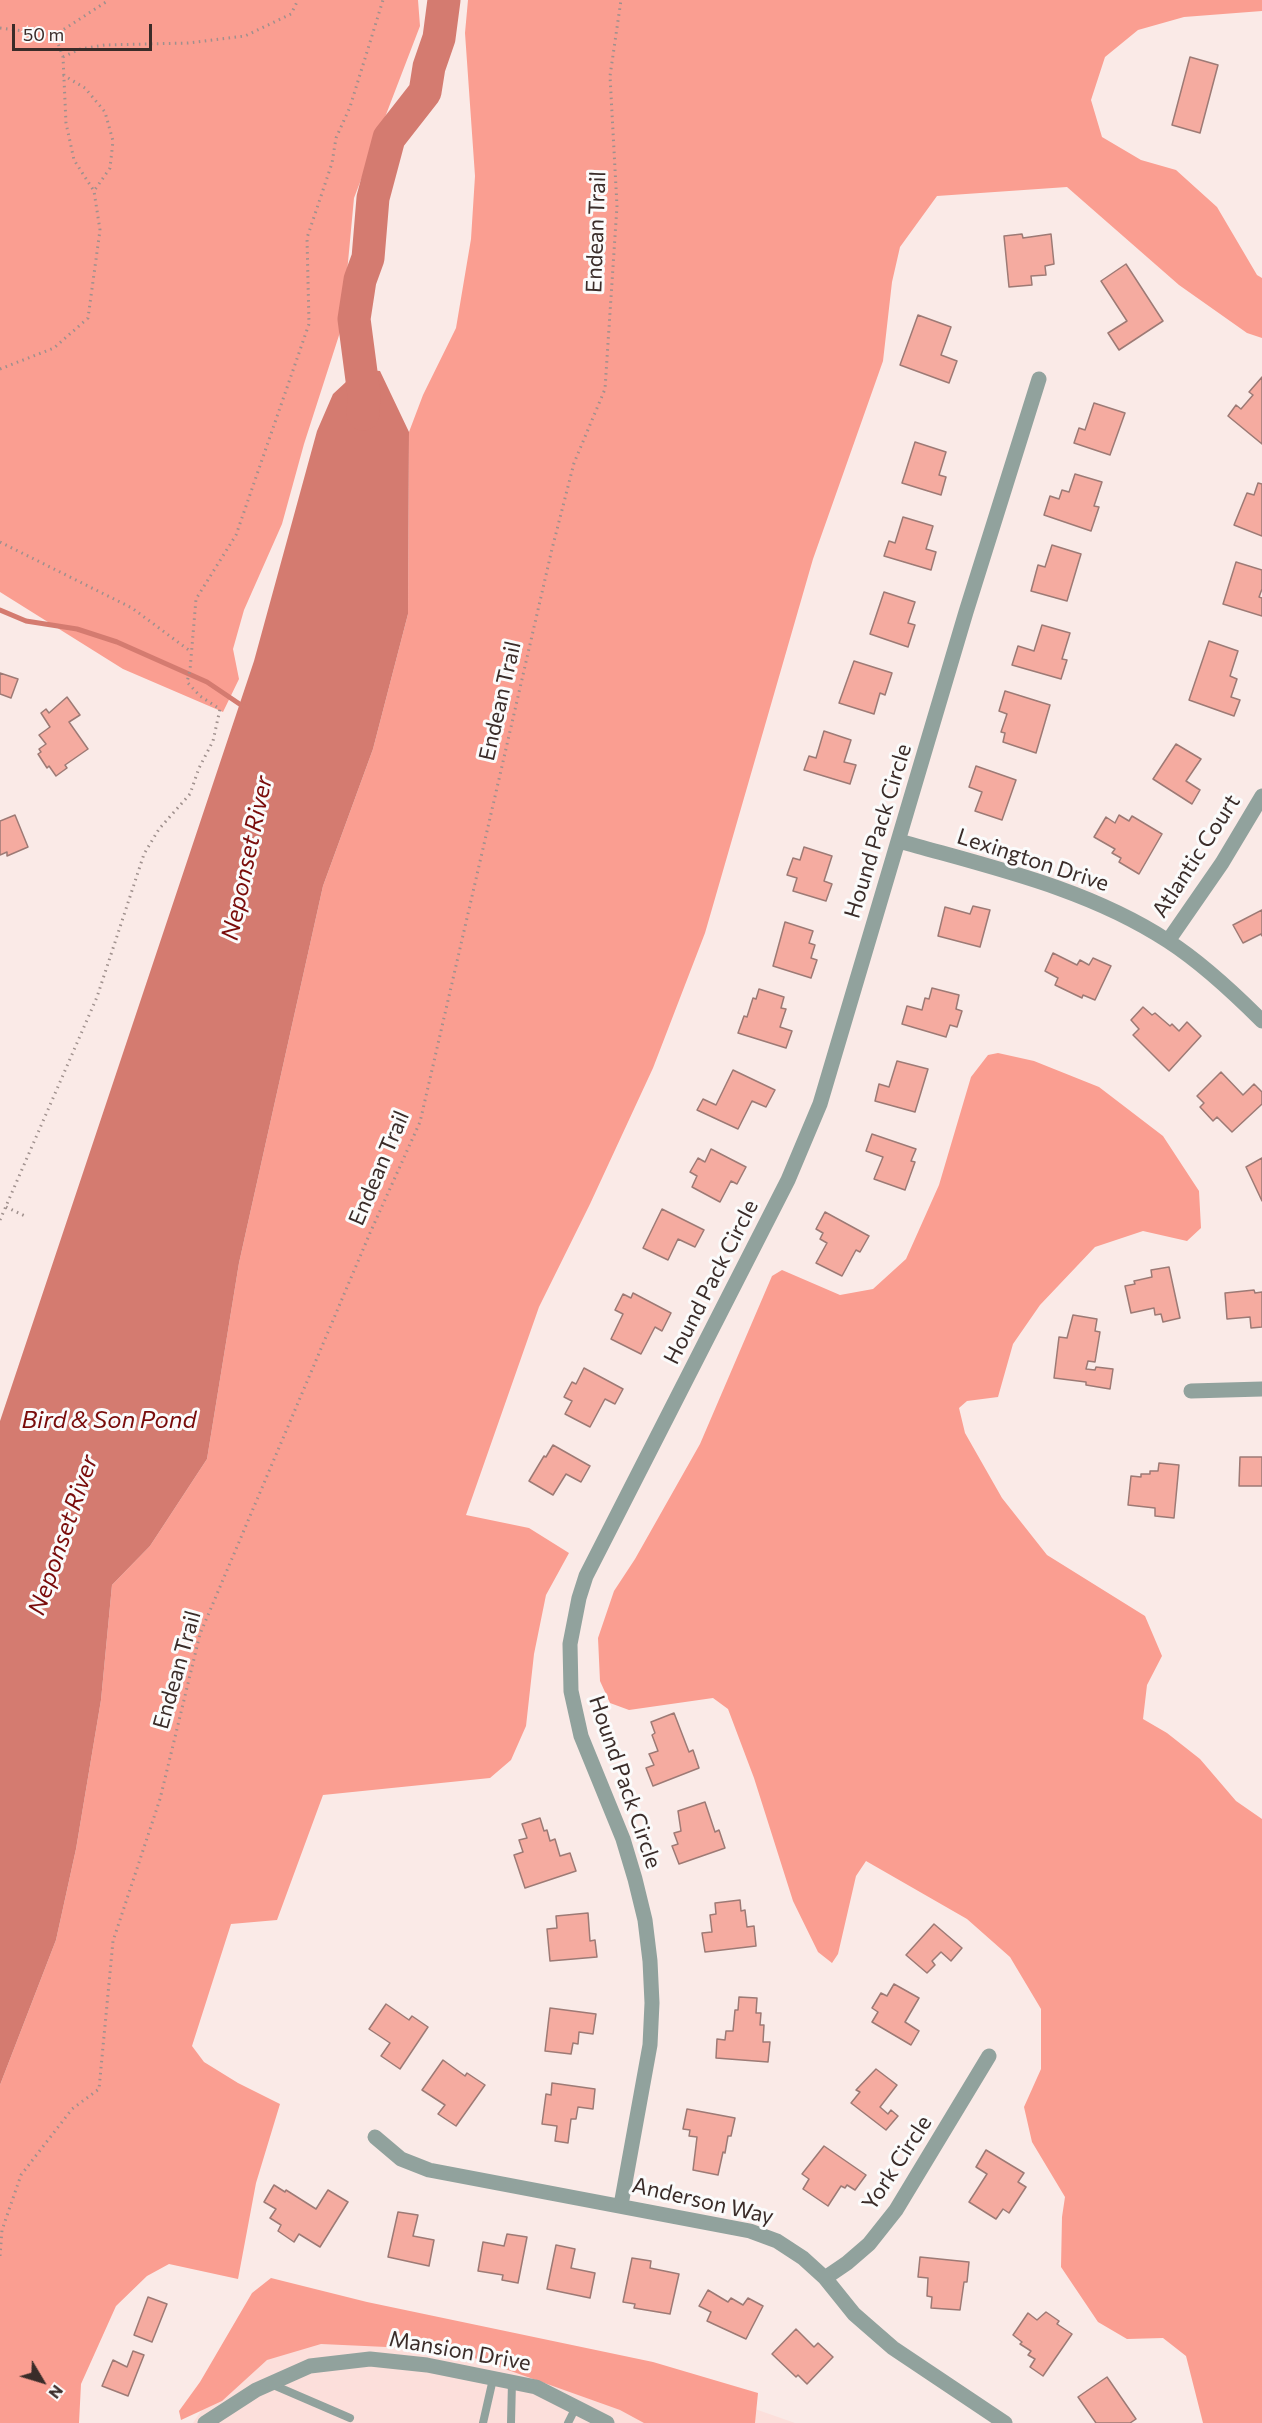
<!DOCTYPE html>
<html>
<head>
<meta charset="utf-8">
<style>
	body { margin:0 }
	#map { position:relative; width:1262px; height:2423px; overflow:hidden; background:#faeae7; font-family:Commissioner,sans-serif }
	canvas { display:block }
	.north { position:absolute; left:12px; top:2351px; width:60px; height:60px; -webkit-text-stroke:4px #fbfbfb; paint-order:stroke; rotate:128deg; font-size:16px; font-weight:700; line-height:24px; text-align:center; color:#3a2c29 }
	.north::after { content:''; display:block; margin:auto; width:21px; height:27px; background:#3a2c29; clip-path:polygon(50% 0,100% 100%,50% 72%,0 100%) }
	.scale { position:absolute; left:12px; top:24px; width:140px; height:27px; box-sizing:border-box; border:3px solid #3a2c29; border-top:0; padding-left:8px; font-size:18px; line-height:21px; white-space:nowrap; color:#3a2c29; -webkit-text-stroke:4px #fbfbfb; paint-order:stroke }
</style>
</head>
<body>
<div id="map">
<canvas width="1262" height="2423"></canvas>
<div class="north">N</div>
<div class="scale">50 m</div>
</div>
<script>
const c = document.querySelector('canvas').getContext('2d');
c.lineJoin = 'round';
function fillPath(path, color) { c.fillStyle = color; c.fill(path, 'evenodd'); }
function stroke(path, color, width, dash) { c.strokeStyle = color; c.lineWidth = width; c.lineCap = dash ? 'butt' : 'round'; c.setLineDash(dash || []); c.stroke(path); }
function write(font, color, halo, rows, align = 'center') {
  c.font = font + ' Commissioner,sans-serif'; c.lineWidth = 6; c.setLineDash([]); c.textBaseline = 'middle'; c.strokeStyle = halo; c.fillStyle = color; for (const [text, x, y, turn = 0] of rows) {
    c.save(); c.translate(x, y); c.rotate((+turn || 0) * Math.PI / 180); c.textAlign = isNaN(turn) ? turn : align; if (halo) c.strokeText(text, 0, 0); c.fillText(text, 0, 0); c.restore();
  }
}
fillPath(new Path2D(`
	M279,2294L755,2409L795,2423H193Z`), '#fcdfdb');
fillPath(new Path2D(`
	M0,0H418L420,26L354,198L342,326L304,444L282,524L244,610L233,649L239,679L223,712L123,669L0,592Z
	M468,0H1262V11L1184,17L1138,30L1105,57L1091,100L1102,137L1141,160L1176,170L1217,207L1257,275L1262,278V338L1247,333L1179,285L1067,187L937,196L900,247L892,282L883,361L813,559L705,933L653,1068L590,1204L539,1307L466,1515L529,1528L569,1553L546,1595L534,1654L526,1726L511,1760L490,1778L323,1795L277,1920L231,1924L192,2046L204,2062L238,2083L280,2104L256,2183L238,2279L169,2264L147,2276L116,2306L81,2384L79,2423H0V2085L56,1940L76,1849L101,1700L112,1585L150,1546L207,1459L239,1263L323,886L373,749L408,614L409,432L423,395L456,328L471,239L475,176L465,33Z
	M998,1053L1034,1061L1099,1087L1163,1136L1199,1191L1201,1228L1187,1241L1143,1231L1095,1247L1040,1305L1013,1344L998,1397L967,1401L959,1408L965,1433L1002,1498L1047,1555L1145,1616L1162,1656L1147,1685L1143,1719L1167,1733L1200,1759L1236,1801L1262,1819V2423H1203L1186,2356L1163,2338L1127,2339L1098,2322L1061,2267L1062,2217L1065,2197L1032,2142L1024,2107L1041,2069V2009L1010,1957L967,1919L866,1861L856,1876L838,1954L832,1963L818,1952L793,1901L754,1778L728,1709L713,1698L629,1710L610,1703L600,1681L598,1638L614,1591L635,1559L700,1444L772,1276L782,1270L840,1295L873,1289L906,1259L939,1185L971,1077L988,1055Z
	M271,2278L367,2302L653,2362L758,2393L755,2423H644L620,2410L452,2350L321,2344L267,2360L222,2401L181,2420L179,2411L200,2382L252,2293Z`), '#fa9e91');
fillPath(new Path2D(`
	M360,369L380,371L409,432L408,614L373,749L323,886L239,1263L207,1459L150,1546L112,1585L101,1700L76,1849L56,1940L0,2085V1421L254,661L317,431L333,394Z`), '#d47b70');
stroke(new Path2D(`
	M0,610L26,621L77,629L117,642L207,682L244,707`), '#d47b70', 5);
stroke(new Path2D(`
	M363,414L364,395L354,319L360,280L368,258L373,198L389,138L425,92L429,67L439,38L444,0`), '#d47b70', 33);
const building = new Path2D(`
	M1190,57L1218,65L1200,133L1172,125Z
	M1022,234L1023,238L1051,234L1054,264L1045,266L1046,275L1031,276L1032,285L1009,287L1004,236Z
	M1126,264L1163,321L1119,350L1108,333L1127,321L1101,281Z
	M918,315L951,327L941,355L957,361L949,383L900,365Z
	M1262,377V444L1228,416L1236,405L1241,409L1253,395L1249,392Z
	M1094,403L1125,413L1110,455L1074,443L1079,428L1085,430Z
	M915,442L946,452L939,475L946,477L941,495L902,483Z
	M1075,474L1102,482L1094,506L1099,507L1091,531L1044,515L1050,496L1059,499L1062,490L1069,492Z
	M1258,483L1262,484V536L1234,525L1247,493L1254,495Z
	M903,517L933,526L926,549L936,552L931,570L884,556L889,541L895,543Z
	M1052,545L1081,554L1067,601L1031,591L1038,565L1045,567Z
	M1236,562L1262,570V589L1259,597L1262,598V616L1223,604Z
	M884,592L915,602L908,623L915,625L908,647L870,634Z
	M1042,625L1070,633L1062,659L1067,660L1061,679L1012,665L1018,646L1034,651Z
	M1209,641L1238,651L1230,676L1237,679L1231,697L1240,700L1234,716L1189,700Z
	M854,661L892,673L885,695L880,693L874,714L839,703Z
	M0,673L18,679L11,698L0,694Z
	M1005,691L1050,705L1036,753L1003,742L1005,733L1001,732L1007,714L999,711Z
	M67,697L80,715L69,722L88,749L65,765L67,768L56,776L49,766L47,768L38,754L41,752L39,749L46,744L39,735L50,727L41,713L46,709L49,713Z
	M824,731L851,740L844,762L856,765L850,784L804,770L809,756L816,758Z
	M1176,744L1201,759L1186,781L1200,790L1192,804L1153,779Z
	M976,766L1016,780L1002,820L975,811L982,792L969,787Z
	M15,815L28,847L7,856V852L0,855V821Z
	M1119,815L1129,821L1132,816L1162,834L1139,874L1119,862L1121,858L1112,853L1115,849L1094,837L1106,817L1115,823Z
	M804,847L832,856L824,881L832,884L826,901L793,891L797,878L787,875L793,858L800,860Z
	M973,906L990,910L980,947L938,936L945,907L970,914Z
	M1262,910V936L1261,934L1243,943L1233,925Z
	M785,922L813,931L809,943L815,945L811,958L817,960L811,978L773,966Z
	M1053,953L1077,965L1080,960L1089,965L1093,958L1111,966L1095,1000L1083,995L1082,998L1055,985L1058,978L1045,971Z
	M932,988L959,995L956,1009L962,1011L957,1027L950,1025L946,1037L902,1024L907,1006L922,1010L925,998L929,999Z
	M759,989L784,997L781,1008L786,1009L780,1027L792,1031L786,1048L738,1033L744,1016L747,1017L753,998L756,999Z
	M1143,1007L1152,1015L1155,1013L1170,1026L1172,1024L1179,1031L1187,1022L1201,1036L1169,1071L1133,1035L1139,1029L1131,1020Z
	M897,1061L928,1069L915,1112L875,1101L879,1084L889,1087Z
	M733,1070L775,1090L766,1107L752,1101L738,1129L697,1110L703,1099L716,1105Z
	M1221,1072L1243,1095L1254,1084L1262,1092V1104L1232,1132L1217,1117L1213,1121L1200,1107L1204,1103L1197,1096Z
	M872,1134L916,1149L911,1161L915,1162L905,1190L874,1179L883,1157L866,1151Z
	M711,1149L746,1167L737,1184L731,1181L720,1202L692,1187L697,1176L690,1172L698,1158L705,1162Z
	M1262,1158V1201L1246,1167Z
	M662,1209L704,1230L695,1247L678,1239L668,1260L643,1248Z
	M825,1212L869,1236L860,1252L856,1250L842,1276L816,1263L827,1243L820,1239L823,1233L816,1229Z
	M1169,1267L1180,1318L1163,1322L1161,1314L1155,1315L1154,1308L1131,1313L1125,1286L1135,1284L1134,1281L1152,1277L1151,1270Z
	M1254,1290L1255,1293L1262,1292V1327L1251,1328L1250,1317L1227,1319L1225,1293Z
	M633,1293L671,1313L662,1331L655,1327L641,1354L611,1339L623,1314L615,1310L623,1294L631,1298Z
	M1073,1315L1097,1319L1095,1331L1100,1332L1095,1362L1088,1361L1086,1369L1095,1370L1096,1367L1113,1369L1110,1389L1086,1385V1382L1054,1378L1059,1337L1067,1338Z
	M584,1368L623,1389L615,1404L605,1399L590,1427L565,1414L572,1401L564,1397L572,1382L576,1384Z
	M553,1445L590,1466L581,1482L566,1474L553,1495L529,1481L544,1456L546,1457Z
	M1240,1457H1262V1486H1239Z
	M1159,1463L1179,1465L1174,1518L1155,1516V1508L1128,1505L1131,1476L1141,1477V1474H1150V1471H1158Z
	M674,1713L689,1752L693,1750L699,1768L653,1786L646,1768L654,1765L649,1754L658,1751L652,1735L655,1733L651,1722Z
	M705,1802L715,1832L719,1830L725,1848L679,1864L672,1846L678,1844L674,1833L681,1831L678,1811Z
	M540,1818L544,1831L547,1830L550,1841L555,1839L560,1856L570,1853L576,1871L525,1888L514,1855L523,1852L519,1840L527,1838L522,1824Z
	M740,1900L741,1911L745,1910L747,1927L754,1926L756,1946L705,1952L702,1933L712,1932L710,1915L716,1914L715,1903Z
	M588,1913L590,1941L595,1940L597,1957L550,1961L547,1929L557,1928L556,1916Z
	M934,1924L962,1948L951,1961L941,1952L932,1961L935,1965L927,1973L906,1955Z
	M894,1984L919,1998L905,2022L919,2031L911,2045L872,2022L878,2012L872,2008L881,1993L887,1996Z
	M739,1997L757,1998L756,2013H761L760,2025H764L763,2042H770L768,2062L716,2058L717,2039L725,2040L726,2031H733L735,2010H738Z
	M386,2004L409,2020L412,2016L428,2027L400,2069L381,2056L390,2043L369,2029Z
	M550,2008L596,2014L593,2034L579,2032L578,2044L573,2043L571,2054L545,2051Z
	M443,2060L465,2076L467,2073L485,2085L456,2126L438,2114L445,2105L422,2090Z
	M876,2069L897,2085L880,2107L888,2114L891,2110L898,2116L886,2130L851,2103L860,2092L856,2090Z
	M552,2083L595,2089L593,2109L578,2107L576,2119H571L568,2143L555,2141L557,2126L542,2124L546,2094L551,2095Z
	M687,2109L735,2118L731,2136H728L725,2153L723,2152L718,2175L693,2170L697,2137L689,2136L690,2130L683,2129Z
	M824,2146L866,2175L855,2190L847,2185L845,2188L841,2186L828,2206L803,2189L809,2179L802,2174Z
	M986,2150L1024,2173L1018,2182L1026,2187L1009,2213L1003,2209L996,2219L969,2202L987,2174L976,2167Z
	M274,2185L285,2192L286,2190L316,2209L328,2190L348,2202L320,2247L299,2234L294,2242L278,2231L281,2225L270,2218L276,2209L264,2202Z
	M398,2212L418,2215L413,2236L434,2240L429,2266L388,2257Z
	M507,2234L527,2237L518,2283L502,2280L503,2275L478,2271L483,2242L504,2246Z
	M556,2245L575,2249L571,2268L595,2273L590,2298L547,2289Z
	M920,2257L969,2262L967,2282H964L960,2310L931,2308L932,2297L927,2296L928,2278L918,2277Z
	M632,2258L651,2261L650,2268L679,2274L670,2314L634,2308L635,2304L623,2302Z
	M708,2290L728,2302L731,2298L743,2305L748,2298L763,2306L746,2339L707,2321L711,2312L699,2306Z
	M148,2297L167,2304L152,2342L134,2335Z
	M1046,2312L1059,2321L1057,2324L1072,2334L1043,2376L1030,2367L1035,2359L1028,2355L1031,2351L1020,2344L1022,2342L1013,2335L1028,2313L1037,2320Z
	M796,2329L814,2347L818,2343L833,2357L807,2384L798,2375L796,2377L772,2354Z
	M133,2351L144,2355L128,2396L102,2386L113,2360L127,2367Z
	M1107,2377L1136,2419L1130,2423H1096L1078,2397Z`);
fillPath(building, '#f5aba0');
stroke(building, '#9d7a75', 1.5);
stroke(new Path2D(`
	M0,28L55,35L109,0
	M63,57L80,49L105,45L188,43L245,36L291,14L298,0
	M63,75L85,88L105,112L113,141L110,168L94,191
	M0,369L54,348L88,318L100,230L94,191L74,160L66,123L63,57L55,35
	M0,542L132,608L190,651
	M6,1207L25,1216
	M0,1220L97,997L144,854L159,829L190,794L199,768L213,741L220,709L200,696L187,682L190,670L196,599L236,535L309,324L307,238L332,163L336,138L350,107L383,0
	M0,2256L2,2230L21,2175L72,2109L99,2089L113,1941L160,1799L200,1634L370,1233L420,1122L552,549L574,463L605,389L617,206L610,76L621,0`), '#9f908d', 3, [1.5, 4.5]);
stroke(new Path2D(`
	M271,2384L350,2418
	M483,2423L493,2379
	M511,2423L512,2382
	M568,2423L576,2407`), '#91a29d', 8);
stroke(new Path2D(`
	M899,841C990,867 1087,888 1168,941C1202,963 1233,992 1262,1021
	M1168,941L1222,863L1262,796
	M1191,1391L1262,1389
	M375,2137L401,2159L429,2170L750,2231L777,2241L803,2258L825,2278L854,2314L893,2348L1005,2423
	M621,2205L650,2045L652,2003L650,1961L645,1920L635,1879L623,1839L581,1736L571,1691L570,1644L579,1598L586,1576L788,1180L820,1104L966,612L1039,379
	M825,2278L847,2263L869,2244L896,2210L989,2056
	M205,2423L256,2390L310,2366L370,2359L427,2365L536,2387L607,2423`), '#91a29d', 15);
write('22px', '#3a2c29', '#fbfbfb', [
	["Endean Trail",596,232,-88],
	["Endean Trail",500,701,-77],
	["Hound Pack Circle",878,831,-73],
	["Atlantic Court",1196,856,-57],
	["Lexington Drive",1033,860,18],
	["Endean Trail",379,1168,-67],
	["Hound Pack Circle",711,1282,-63],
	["Endean Trail",177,1670,-74],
	["Hound Pack Circle",625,1782,71],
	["York Circle",897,2163,-57],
	["Anderson Way",703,2201,13],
	["Mansion Drive",460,2351,10]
]);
write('italic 24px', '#790b0a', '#fbfbfb', [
	["Neponset River",247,858,-78],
	["Bird & Son Pond",109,1420],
	["Neponset River",63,1535,-71]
]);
</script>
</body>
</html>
